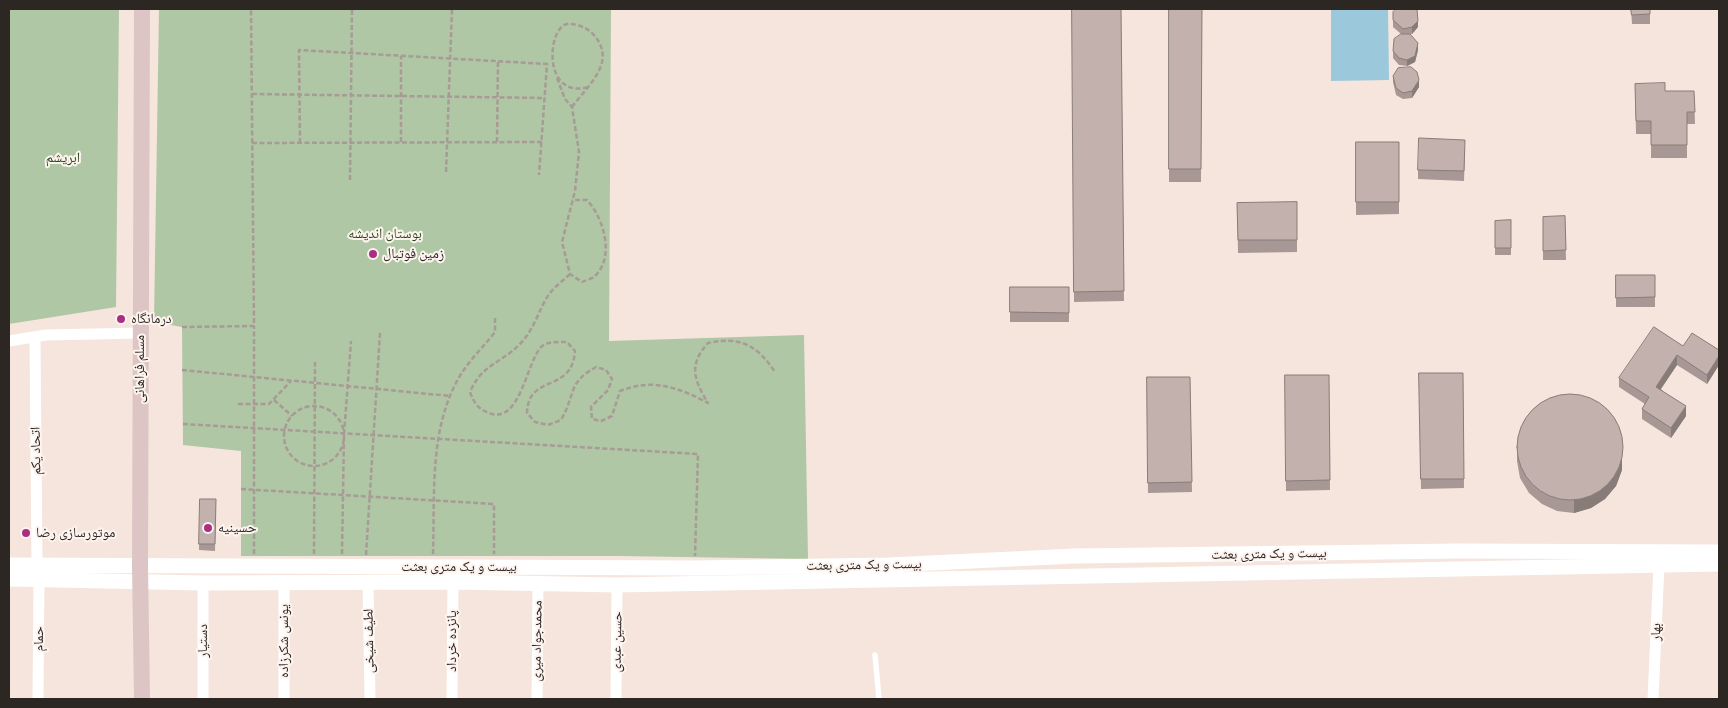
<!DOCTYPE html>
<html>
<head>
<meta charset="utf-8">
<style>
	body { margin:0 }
	#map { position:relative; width:1728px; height:708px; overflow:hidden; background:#f5e5dc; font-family:"PT Sans Narrow",sans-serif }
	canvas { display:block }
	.frame { position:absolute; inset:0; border:10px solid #2d2724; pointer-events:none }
</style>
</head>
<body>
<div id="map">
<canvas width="1728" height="708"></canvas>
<div class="frame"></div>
</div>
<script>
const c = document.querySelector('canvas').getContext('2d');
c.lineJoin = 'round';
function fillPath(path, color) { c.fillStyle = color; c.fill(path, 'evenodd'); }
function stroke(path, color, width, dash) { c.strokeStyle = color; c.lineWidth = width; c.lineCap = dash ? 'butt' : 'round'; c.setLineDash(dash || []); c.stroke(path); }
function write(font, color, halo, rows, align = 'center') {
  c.font = font + ' "PT Sans Narrow","Noto Naskh Arabic",sans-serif'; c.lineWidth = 4; c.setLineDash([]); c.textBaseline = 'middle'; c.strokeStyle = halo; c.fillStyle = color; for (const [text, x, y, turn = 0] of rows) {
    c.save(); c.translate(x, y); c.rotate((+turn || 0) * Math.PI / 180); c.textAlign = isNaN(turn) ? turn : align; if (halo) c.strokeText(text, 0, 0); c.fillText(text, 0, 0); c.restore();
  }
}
fillPath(new Path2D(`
	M9,9H119L116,307L9,324Z
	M159,9H611L609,341L804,335L808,559L620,556H241V451L183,445L182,327L154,322Z`), '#afc7a5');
fillPath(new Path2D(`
	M1331,9H1388L1389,80L1331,81Z`), '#9bc9db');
stroke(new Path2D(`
	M557,78L565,99L572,107L579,152L575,191L562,242L570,274L582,282C586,280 593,279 596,275C615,255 603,217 587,200H572
	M252,94L545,98
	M572,107C588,85 620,60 591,32C585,27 575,23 567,24C547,28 542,100 589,87
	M401,142V56
	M497,142L498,61
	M252,143L542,142
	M300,143L299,50L547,64L539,175
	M446,172L452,9
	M350,180L352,9
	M570,274C562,282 552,288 546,299C537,315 533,331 519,345C500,364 482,364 470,392C474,403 478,409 489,413C520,425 526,364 541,347C548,341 558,342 567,342L575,351C572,394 528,373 527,413L535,422L548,425L561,420C576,394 567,383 596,367L606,370L612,379L608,390L591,407L592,419L601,421L612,416L620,391C652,378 678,387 708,403C694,380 688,365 708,343C740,336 757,345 775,372
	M182,327L254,326L251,9
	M182,370L450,396
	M274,400L292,416
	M238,404H269L291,381
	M284 436a30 30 0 1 1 60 0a30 30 0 1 1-60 0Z
	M183,424L698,454L695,556
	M241,489L494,504V554
	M254,554V326
	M314,554L315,362
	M342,554L344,435L351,341
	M433,554C435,496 429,433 457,381C467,362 482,349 495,332V316
	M366,555L380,333`), '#a89b95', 2.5, [5, 2.5]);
stroke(new Path2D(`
	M875,655L879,699`), '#fff', 5.5);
stroke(new Path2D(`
	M35,337L37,565
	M9,341L46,335L141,333
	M368,582L370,699
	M203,583V699
	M38,699L39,579
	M284,699V582
	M452,699L453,582
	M537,699L538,584
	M616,699L617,585
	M1653,699L1659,565`), '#fff', 11);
stroke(new Path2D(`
	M9,565L694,568L889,565L1074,556L1458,551L1719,552
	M9,579L203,583L453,582L617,585L1719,564`), '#fff', 15);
stroke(new Path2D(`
	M142,9L140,565L142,699`), '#dcc5c4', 16);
fillPath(new Path2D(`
	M1072,9H1121L1124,301L1074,302Z
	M1169,9H1202L1201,182H1169Z
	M1631,9H1650V24H1632Z
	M1393,12L1418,27L1412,34H1410L1418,50L1415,62L1407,66L1399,65L1393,58V51L1401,34L1393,27Z
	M1393,76L1419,87L1412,98L1403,99L1396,95L1393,82Z
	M1635,84L1665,91H1694L1695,124H1687V158H1651V134H1636Z
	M1356,142H1399V214L1356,215Z
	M1465,150L1464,181L1418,179V170Z
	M1297,202V252L1238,253L1237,203Z
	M1565,216L1566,260H1543V217Z
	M1511,220V255H1495V221Z
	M1616,275H1655V307H1616Z
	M1010,287H1069V322H1010Z
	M1683,346L1719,350V365L1707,384L1677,365L1661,389L1686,416L1671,438L1642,419V409L1645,404L1619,387V378Z
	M1419,373H1463L1464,488L1421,489Z
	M1285,375H1329L1330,490L1286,491Z
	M1147,377H1190L1192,492L1148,493Z
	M1517,448L1622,453V470L1616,486L1605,499L1591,508L1574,513L1557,511L1542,504L1529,493L1520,478L1517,461Z
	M200,499H216L215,551L199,550Z`), '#a89895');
fillPath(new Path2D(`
	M1418,21V27L1412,34V27Z
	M1418,43V50L1415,62L1407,66V60Z
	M1419,80V87L1412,98V91Z
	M1677,355V365L1656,396V387Z
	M1719,356V365L1707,384V375Z
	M1686,406V416L1671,438V428Z
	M1622,440V470L1616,486L1605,499L1591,508L1574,513V500Z`), '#887c79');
const building = new Path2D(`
	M1072,9H1121L1124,291L1074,292Z
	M1169,9H1202L1201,169H1169Z
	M1396,9H1417L1418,21L1412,27L1403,29L1393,20V12Z
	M1631,9H1650V14L1632,15Z
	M1401,34H1410L1418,43L1415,56L1407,60L1399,58L1393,51L1394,39Z
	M1411,67L1417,72L1419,80L1412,91L1403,93L1396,88L1393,76L1398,68Z
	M1665,83V91H1694L1695,112H1687V145H1651V121H1636L1635,84Z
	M1419,138L1465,140L1464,171L1418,170Z
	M1356,142H1399V202H1356Z
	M1297,202V240H1238L1237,203Z
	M1565,216L1566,250L1543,251V217Z
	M1511,220V248H1495V221Z
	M1616,275H1655V297L1616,298Z
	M1010,287H1069V313L1010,312Z
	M1654,327L1683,346L1692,333L1719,350V356L1707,375L1677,355L1656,387L1686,406L1671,428L1642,409L1649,397L1619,378Z
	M1419,373H1463L1464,479H1421Z
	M1285,375H1329L1330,480L1286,481Z
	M1147,377H1190L1192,482L1148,483Z
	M1517 447a53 53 0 1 1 106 0a53 53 0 1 1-106 0Z
	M200,499H216L215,544H199Z`);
fillPath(building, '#c3b1ad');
stroke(building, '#887c79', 1);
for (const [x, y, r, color] of [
	[373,254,5,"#aa2f82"],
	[121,319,5,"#aa2f82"],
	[208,528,5,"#aa2f82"],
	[26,533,5,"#aa2f82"]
]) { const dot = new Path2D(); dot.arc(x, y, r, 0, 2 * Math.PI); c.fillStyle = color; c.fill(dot); stroke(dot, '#fef4ef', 2); }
write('14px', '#284817', '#fef4ef', [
	["ابریشم",63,158],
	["بوستان اندیشه",385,234]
]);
write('14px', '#2d2724', '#fef4ef', [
	["زمین فوتبال",383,254],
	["درمانگاه",131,319],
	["حسینیه",218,528],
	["موتورسازی رضا",36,533]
], 'left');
write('14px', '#2d2724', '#fef4ef', [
	["مسلم فراهانی",140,369,-90],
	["اتحاد یکم",36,451,-91],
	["بیست و یک متری بعثت",1269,554,-1],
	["بیست و یک متری بعثت",864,565,-1],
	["بیست و یک متری بعثت",459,567],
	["بهار",1656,632,-88],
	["حمام",39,639,-90],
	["دستیار",203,641,-90],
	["یونس شکرزاده",284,641,-90],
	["لطیف شیخی",369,641,-91],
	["پانزده خرداد",452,641,-90],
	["محمدجواد میری",537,641,-89],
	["حسین عبدی",617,642,-89]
]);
</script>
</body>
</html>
